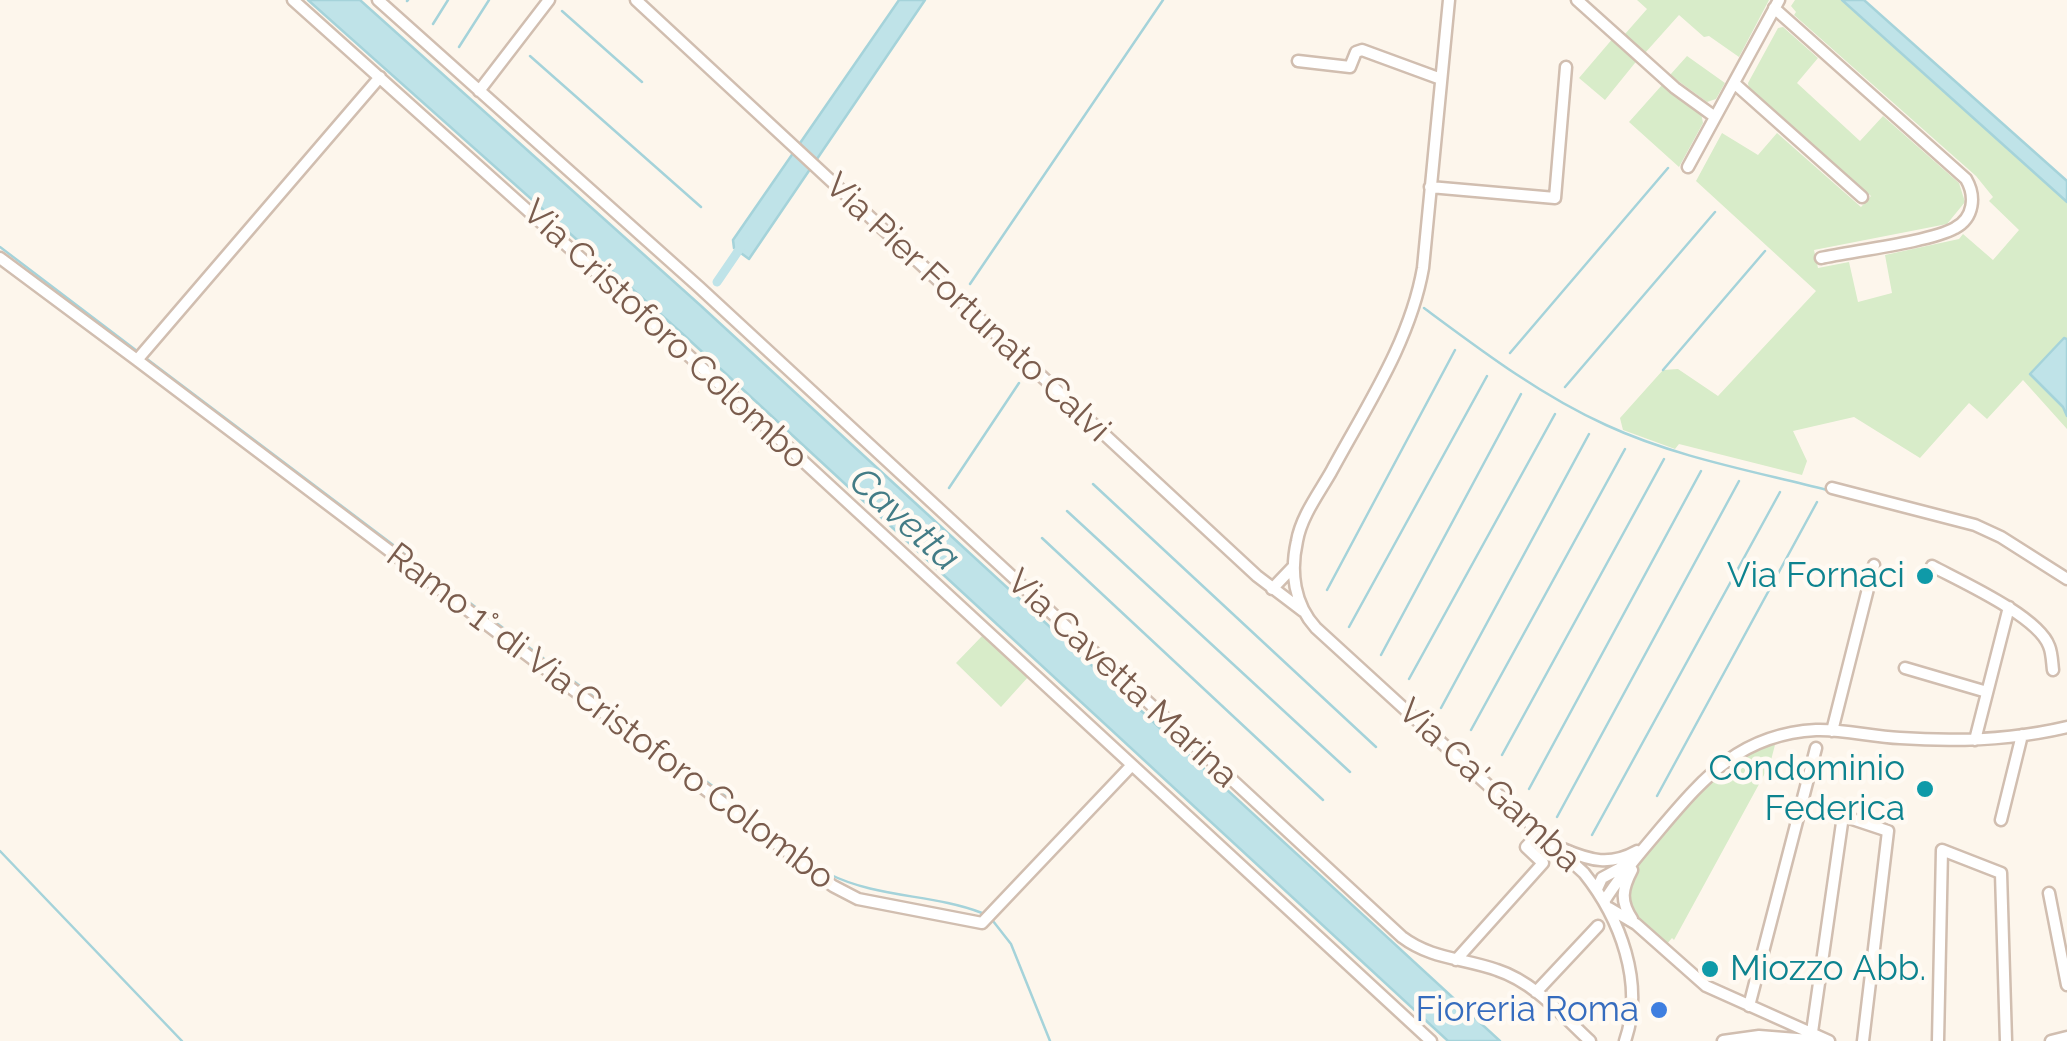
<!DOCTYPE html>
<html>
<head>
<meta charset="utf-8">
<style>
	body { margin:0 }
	canvas { display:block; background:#fdf6ec }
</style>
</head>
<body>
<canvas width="2067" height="1041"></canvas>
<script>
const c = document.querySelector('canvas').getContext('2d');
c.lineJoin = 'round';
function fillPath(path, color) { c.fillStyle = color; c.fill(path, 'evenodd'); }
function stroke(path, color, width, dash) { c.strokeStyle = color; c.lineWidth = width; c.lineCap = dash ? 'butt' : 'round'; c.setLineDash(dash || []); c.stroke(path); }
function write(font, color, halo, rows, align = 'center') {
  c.font = font + ' Raleway,sans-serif'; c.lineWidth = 9; c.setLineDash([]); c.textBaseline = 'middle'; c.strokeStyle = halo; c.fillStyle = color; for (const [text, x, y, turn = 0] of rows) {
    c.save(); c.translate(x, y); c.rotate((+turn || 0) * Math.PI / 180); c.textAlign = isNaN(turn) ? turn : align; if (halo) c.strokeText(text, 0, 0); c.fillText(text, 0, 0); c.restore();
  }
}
fillPath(new Path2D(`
	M1637,0H1769L1739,57L1709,36L1704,37L1679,15L1645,53L1625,34L1647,9Z
	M1795,0H1842L2067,202V429L2023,380L1987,419L1969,403L1920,458L1854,417L1793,431L1807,461L1802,475L1679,444L1675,449L1623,430L1620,418L1663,370L1678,369L1718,396L1816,291L1696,181L1722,133L1758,155L1777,133L1861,207L1871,196L1749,89L1748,83L1778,28L1783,27L1818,58L1797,83L1860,141L1883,116L1959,183L1965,202L1947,224L1814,250L1818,268L1849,262L1858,302L1892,293L1885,255L1959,239L1963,234L1993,260L2019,230L1989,201L1993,197L1976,176L1794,15L1796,12L1791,6Z
	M1614,37L1639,58L1605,100L1579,78Z
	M1687,56L1725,83L1716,99L1707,102L1670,75Z
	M1662,85L1701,113L1703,123L1679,167L1629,122Z
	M984,634L1029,676L1001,707L956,663Z
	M1776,741L1770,764L1674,940L1672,938L1666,945C1653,933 1627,918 1626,899C1624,868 1703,783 1728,765C1743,754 1760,747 1776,741Z`), '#d8ecc9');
const water = new Path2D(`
	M308,0H360L700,305L1500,1041H1448L685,336Z
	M899,0H925L749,259L734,248L733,240Z
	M1842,0H1864L2067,181V202Z
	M2064,338L2067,339V416L2063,407L2030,374Z`);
fillPath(water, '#bfe3e8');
stroke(water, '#a5d3da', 2.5);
stroke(new Path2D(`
	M407,1L408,0
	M562,11L642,82
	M433,24L448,0
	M459,47L489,0
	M530,56L701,207
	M0,247L137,351
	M970,284L1163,0
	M1424,308C1482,351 1540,395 1606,425C1675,457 1753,471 1827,490
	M1510,353L1668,168
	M143,356L829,874C877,898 933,894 982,913
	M1663,370L1765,251
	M1565,387L1715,212
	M1093,484L1376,747
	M949,488L1019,383
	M1067,511L1350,772
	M1042,538L1323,800
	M1327,590L1455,350
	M1349,627L1487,376
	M1381,655L1521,394
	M1409,679L1555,414
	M1441,708L1589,434
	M1471,730L1625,449
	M1502,755L1664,459
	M1529,789L1701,471
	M1657,796L1817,502
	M1557,817L1739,481
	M1592,835L1780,492
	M0,851L182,1041
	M993,921L1011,944L1050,1041`), '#a5d3da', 2.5);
stroke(new Path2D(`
	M717,282L745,241`), '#bfe3e8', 9);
const minor = new Path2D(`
	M293,0L661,330L1431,1041
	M378,0L699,287L1402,937C1431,959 1463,958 1497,970C1534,982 1562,1015 1590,1041
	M636,0L1257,576L1303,611
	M1449,0L1423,268C1410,342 1366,407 1331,472C1319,493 1301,517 1297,541C1290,572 1294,604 1316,628L1584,873C1620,918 1645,983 1625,1041
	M1577,0L1675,88L1715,117
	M1774,8L1966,179C1976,196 1974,218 1955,228C1930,242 1852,251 1821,258
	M1298,61L1350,67L1356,52L1362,50L1441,79
	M1734,83L1862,197
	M479,91L549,0
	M1688,167L1779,0
	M1430,187L1555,198L1566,67
	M0,258L137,360L380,77
	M137,360L833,886L858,899L982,923L1132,765
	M1832,488L1975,525L2001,537L2067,579
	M1932,566C1960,581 2038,616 2049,646C2052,653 2052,662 2053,670
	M1272,589L1293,567
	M1905,668L1987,692
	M1832,731L1874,565
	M1975,740L2009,607
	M2001,820L2022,735
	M1563,849C1591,861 1610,866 1637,851
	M1632,870C1622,889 1620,901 1632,919
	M1597,889L1602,878L1628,864
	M2049,893L2067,985
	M1605,900C1621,874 1641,852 1661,828C1706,775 1742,734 1816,730C1844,729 1872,737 1900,738C1956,742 2012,740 2067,727
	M1609,908L1636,924L1706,986L1829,1041
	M1456,960L1543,863L1526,847L1539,833
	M1536,992L1598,926
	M1749,1006L1816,748
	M1812,1032L1843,816L1888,831L1863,1041
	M1723,1041L1759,1036L1822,1041
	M1938,1041L1942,850L2001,873L2006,1041
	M2051,1041L2067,1037`);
stroke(minor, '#d1beb0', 15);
stroke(minor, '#fff', 10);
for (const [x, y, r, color] of [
	[1925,576,10,"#0f9aa8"],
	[1925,789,10,"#0f9aa8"],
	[1710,969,10,"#0f9aa8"],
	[1659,1010,10,"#3f7fe0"]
]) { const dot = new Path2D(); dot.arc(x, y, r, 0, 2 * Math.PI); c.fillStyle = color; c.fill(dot); stroke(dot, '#fffaf3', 4); }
write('35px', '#7a5c4d', '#fffaf3', [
	["Via Pier Fortunato Calvi",967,308,43],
	["Via Cristoforo Colombo",665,335,43],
	["Via Cavetta Marina",1122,679,43],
	["Ramo 1° di Via Cristoforo Colombo",610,717,37],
	["Via Ca' Gamba",1489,786,43]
]);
write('35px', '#0d838f', '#fffaf3', [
	["Via Fornaci",1905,576],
	["Condominio",1905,769],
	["Federica",1905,809],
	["Miozzo Abb.",1730,969,"left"]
], 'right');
write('35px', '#366cbe', '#fffaf3', [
	["Fioreria Roma",1639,1010]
], 'right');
write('italic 38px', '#437c86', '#fffaf3', [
	["Cavetta",904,520,42]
]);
</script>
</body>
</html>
